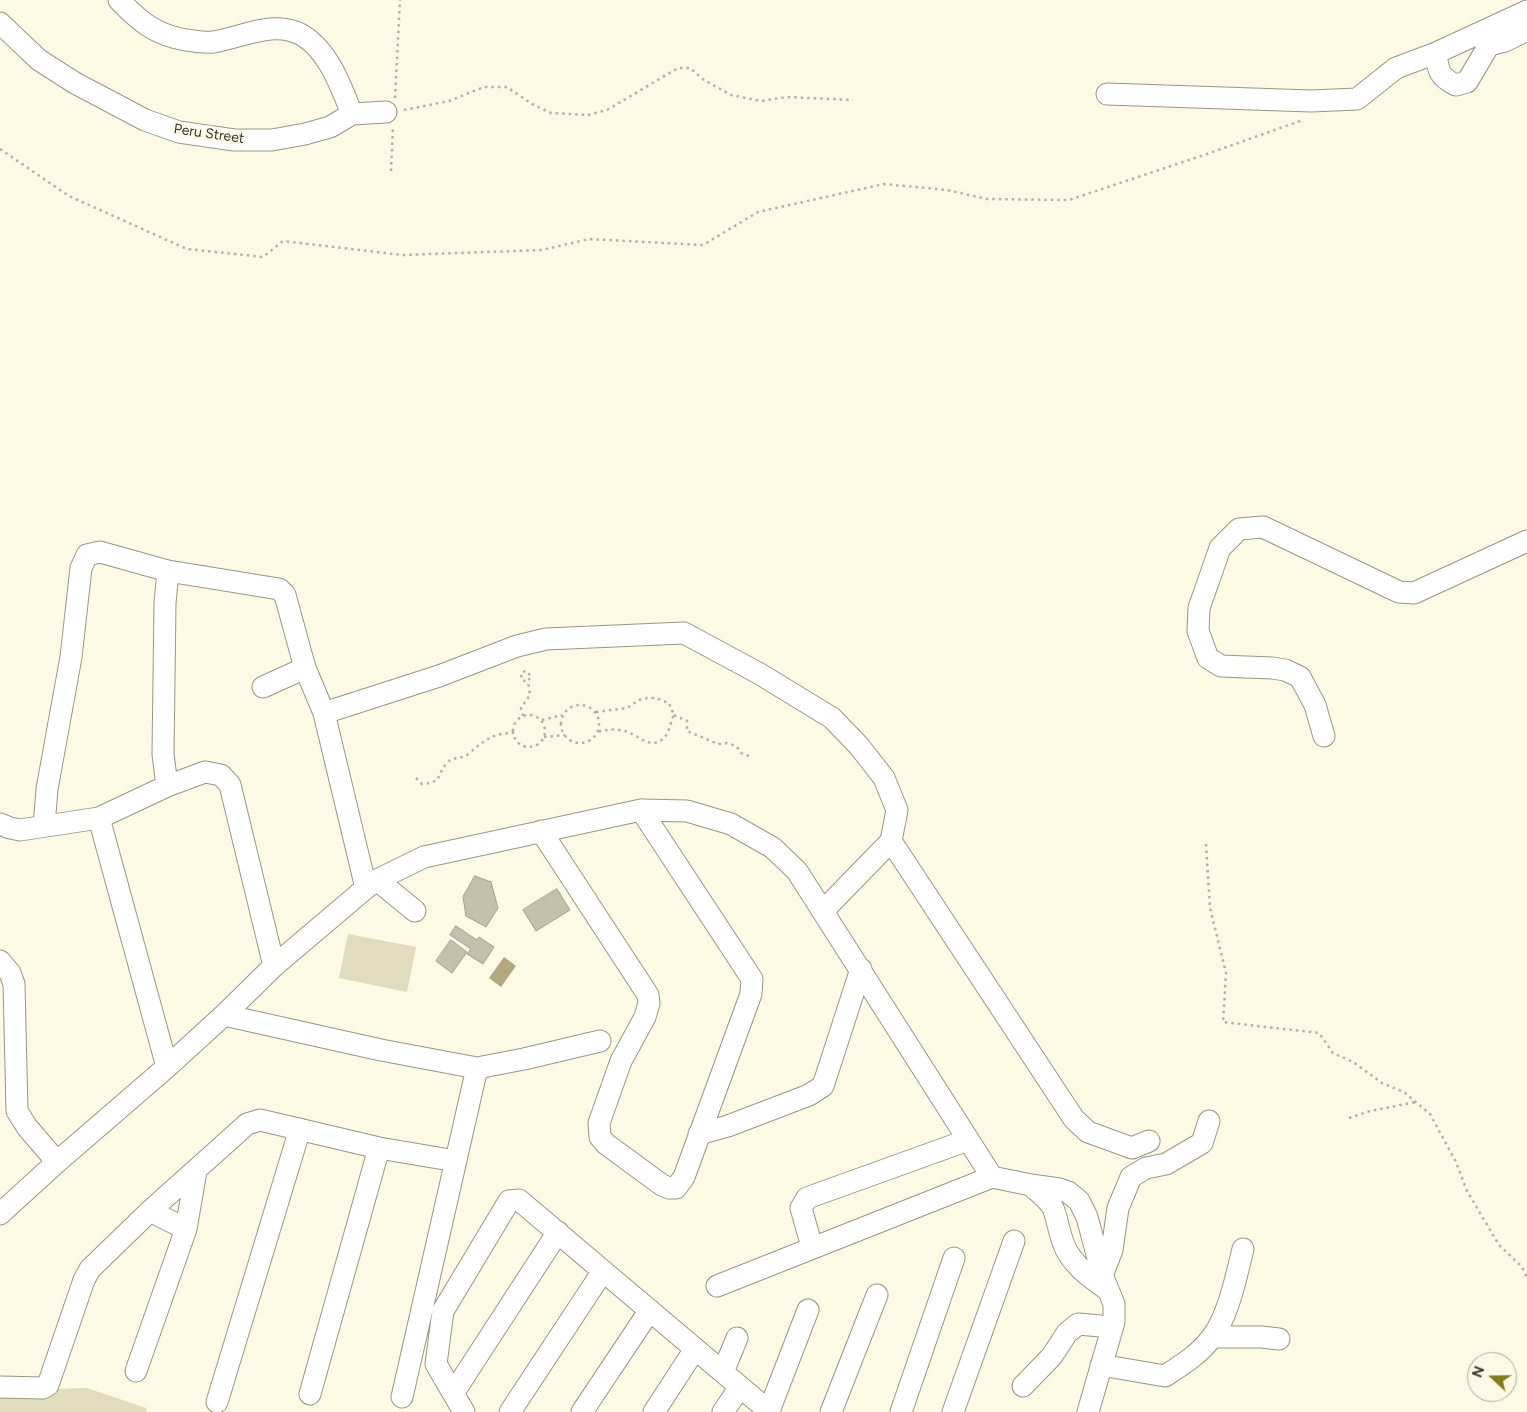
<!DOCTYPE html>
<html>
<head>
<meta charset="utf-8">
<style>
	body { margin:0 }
	#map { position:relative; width:1527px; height:1412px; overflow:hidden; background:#fcf9e5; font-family:Figtree,sans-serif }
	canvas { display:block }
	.north { position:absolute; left:1467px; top:1352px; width:50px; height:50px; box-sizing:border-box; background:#fcf9e5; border:1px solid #adab9b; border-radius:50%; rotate:291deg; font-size:14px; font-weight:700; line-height:20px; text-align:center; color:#36352d }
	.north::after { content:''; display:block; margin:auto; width:18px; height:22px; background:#87791e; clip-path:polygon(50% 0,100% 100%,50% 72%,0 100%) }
</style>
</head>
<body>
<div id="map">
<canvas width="1527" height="1412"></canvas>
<div class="north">N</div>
</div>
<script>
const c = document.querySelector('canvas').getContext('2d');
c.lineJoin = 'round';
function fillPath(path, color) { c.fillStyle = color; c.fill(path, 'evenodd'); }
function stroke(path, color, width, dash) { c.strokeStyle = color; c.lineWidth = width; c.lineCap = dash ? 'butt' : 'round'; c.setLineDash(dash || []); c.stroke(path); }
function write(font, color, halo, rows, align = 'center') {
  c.font = font + ' Figtree,sans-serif'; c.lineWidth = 5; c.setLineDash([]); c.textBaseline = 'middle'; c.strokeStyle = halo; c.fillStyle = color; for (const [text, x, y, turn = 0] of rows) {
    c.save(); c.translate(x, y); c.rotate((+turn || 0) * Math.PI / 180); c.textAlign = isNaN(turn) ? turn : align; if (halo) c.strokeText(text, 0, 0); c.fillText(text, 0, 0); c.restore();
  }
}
fillPath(new Path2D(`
	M348,934L416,947L407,992L339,978Z
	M87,1388L146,1408L147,1412H0V1391Z`), '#e1dcbd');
fillPath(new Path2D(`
	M504,957L516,966L501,987L489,978Z`), '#b1aa7d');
const building = new Path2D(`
	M475,876L491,882L498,908L486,927L466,916L463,897Z
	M557,889L570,910L536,931L523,910Z
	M456,926L477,940L479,937L494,947L483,964L467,954L471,949L450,935Z
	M451,940L467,952L452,973L436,961Z`);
fillPath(building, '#c3c0ac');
stroke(building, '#a29f8c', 1);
const minor = new Path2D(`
	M119,0C140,22 156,35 186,40C195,41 204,43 213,42C241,38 274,19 302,35C329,51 341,87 352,114
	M0,23L39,60L75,83L145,120L179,132L234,140H272L305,134L330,127L352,114L386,112
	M1436,53C1438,71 1439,77 1456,85L1467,82L1489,45L1505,41L1527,30
	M1107,94L1311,101L1357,99L1396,68L1436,53L1527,11
	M263,687L305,668
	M324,713L439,676L517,646L546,639L684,633L760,674L832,718L859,746L884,778L897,810L891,841L824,910
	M1324,736L1315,705L1300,677L1285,670L1272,668L1221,666L1208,658L1198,631L1199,608L1220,548L1239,529L1263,527L1399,592L1414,593L1527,541
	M167,786L163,754L165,603L168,571
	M99,818L167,1067
	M0,824L10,828L20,830L99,818L167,786L205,772L221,775L230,785L274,966
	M44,826L47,789L71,657L81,568L87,555L100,552L168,571L279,589L285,595L305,668L324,713L366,888
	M541,831L648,995L649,1003L645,1017L621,1061L599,1123L600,1137L606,1144L662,1185L669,1188H676L684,1177L751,994L752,979L641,810
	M891,841L1074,1119L1088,1132L1132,1148L1149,1141
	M377,880L415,911
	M0,961L10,973L14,984L17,1111L27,1127L57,1162
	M224,1015L381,1050L477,1068L524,1059L600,1041
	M699,1134L728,1126L809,1095L823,1086L861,969
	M1031,1185C1038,1192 1048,1199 1053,1208C1059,1222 1059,1239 1068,1253C1078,1269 1092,1279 1108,1290
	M150,1211L186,1229
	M0,1214L57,1162L167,1067L224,1015L274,966L366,888L377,880L424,857L641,810L687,811L731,824L773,848L797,871L992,1177
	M812,1247L801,1208L807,1198L968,1140
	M1101,1278L1112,1250L1118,1208L1131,1177L1146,1168L1166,1164L1202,1143L1209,1121
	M717,1286L992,1177L1031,1185L1059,1189L1068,1192L1079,1201L1087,1217L1103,1277L1114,1304V1322L1088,1412
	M1213,1337H1261L1279,1339
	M1101,1365L1165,1376C1182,1365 1200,1354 1212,1337C1228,1317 1237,1274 1243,1249
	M136,1371L186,1229L196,1171
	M723,1372L737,1338
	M1023,1386L1052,1356L1067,1333L1078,1324L1112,1327
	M0,1387L43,1388L48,1385L84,1280L90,1269L150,1211L247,1124L260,1120L379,1148L456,1161
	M454,1392L558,1232
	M310,1394L379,1148
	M402,1397L477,1068
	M217,1402L300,1129
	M769,1411L808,1310
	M464,1412L436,1364L443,1311L509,1201L519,1200L770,1412
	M510,1412L603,1271
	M582,1412L650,1310
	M654,1412L695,1349
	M723,1412L740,1387
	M831,1412L877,1295
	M901,1412L954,1258
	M953,1412L1014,1241`);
stroke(minor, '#999784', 23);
stroke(new Path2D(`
	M395,98L400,0
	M404,110L449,101L484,87H507L532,104L551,113L588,115L607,110L678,68H690L704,80L731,95L761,101L787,97L853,100
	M0,149L69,196L187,249L263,257L283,241L402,255L542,250L589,239L703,245L758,212L884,184L947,190L987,199L1069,200L1204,155L1303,120
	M391,171L393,126
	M561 724a19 19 0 1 1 38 0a19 19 0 1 1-38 0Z
	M596,712L627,708L639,700L647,698H655L669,703L674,715C671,721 670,728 667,734C653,754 639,735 625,731C616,729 607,729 598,732
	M674,715L687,721V731L718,744L727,743L733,745L737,747L741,753L749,756
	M513 731a16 16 0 1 1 32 0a16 16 0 1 1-32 0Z
	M523,716L521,708L530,695L528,681L531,677L527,671L522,672L521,679L525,681H528
	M542,720L562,715
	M544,737L565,735
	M416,778L422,784C444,782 436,775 447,763C452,757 458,759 465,756C468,755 472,751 474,749C488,738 495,733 514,733
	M1206,844L1210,908L1226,973L1223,1022L1319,1033L1333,1053L1353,1062L1382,1083L1404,1092L1430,1114L1456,1162L1467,1191L1499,1245L1522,1267L1527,1278
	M1349,1118L1370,1111L1416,1102`), '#b4b2a2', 2.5, [2.5, 4]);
stroke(minor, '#fff', 21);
write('14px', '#36352d', '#fcf9e5', [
	["Peru Street",209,134,8]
]);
</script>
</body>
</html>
